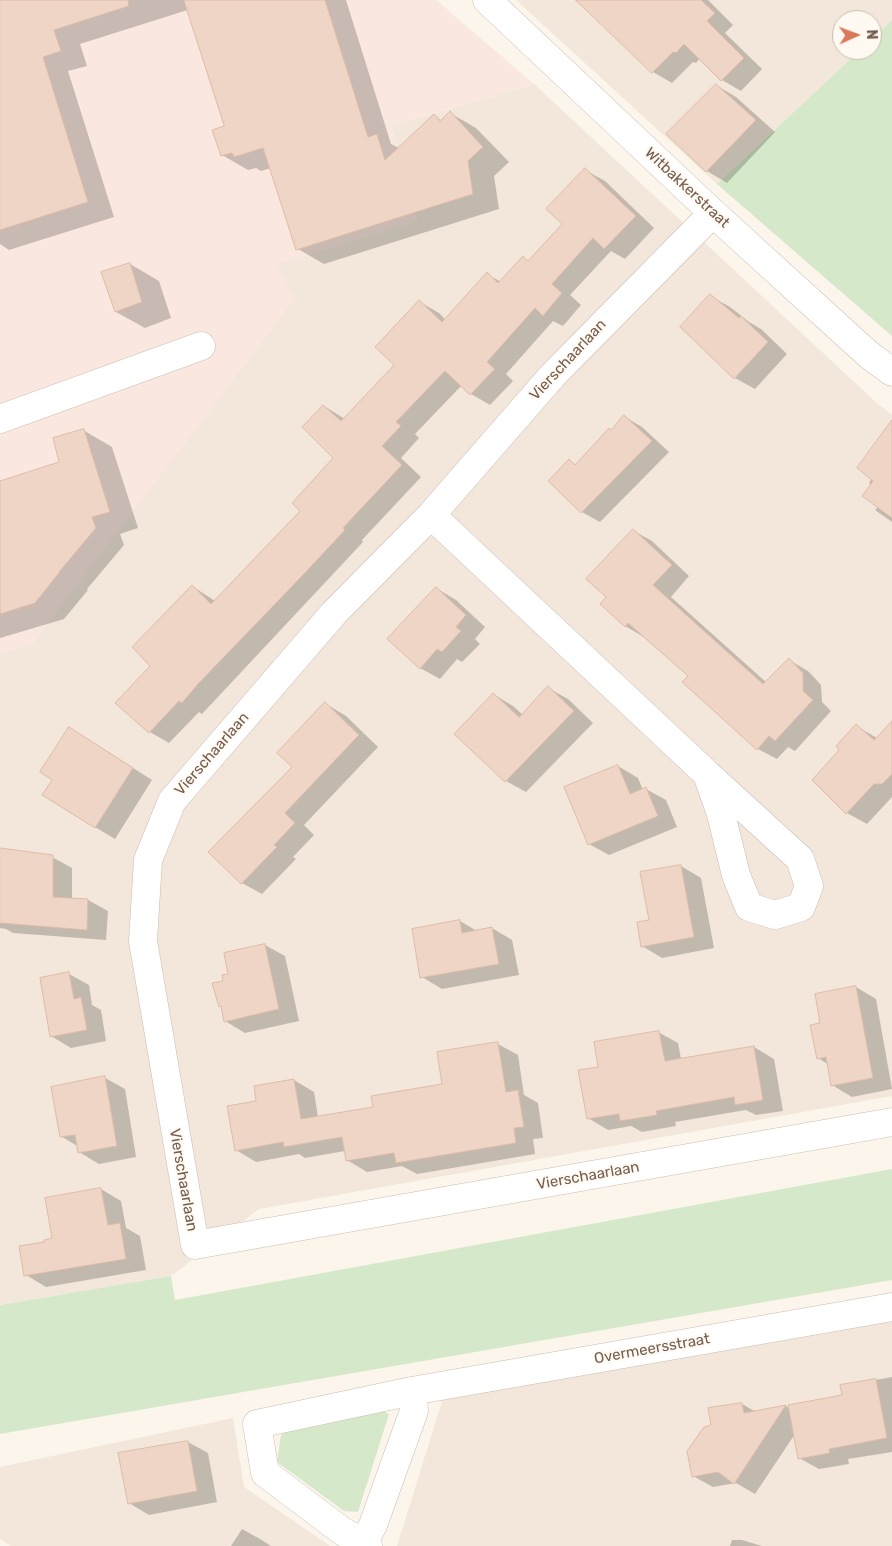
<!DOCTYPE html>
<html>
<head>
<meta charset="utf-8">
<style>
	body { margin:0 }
	#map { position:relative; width:892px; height:1546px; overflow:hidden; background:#fbf5eb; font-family:Rubik,sans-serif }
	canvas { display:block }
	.north { position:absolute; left:832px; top:10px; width:50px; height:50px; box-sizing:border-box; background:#fef9f1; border:1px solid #c7bbb1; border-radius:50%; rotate:88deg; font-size:14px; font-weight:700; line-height:20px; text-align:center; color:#745d50 }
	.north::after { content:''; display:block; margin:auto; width:18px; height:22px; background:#d9785c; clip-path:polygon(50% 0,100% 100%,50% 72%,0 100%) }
</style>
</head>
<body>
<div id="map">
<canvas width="892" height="1546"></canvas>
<div class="north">N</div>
</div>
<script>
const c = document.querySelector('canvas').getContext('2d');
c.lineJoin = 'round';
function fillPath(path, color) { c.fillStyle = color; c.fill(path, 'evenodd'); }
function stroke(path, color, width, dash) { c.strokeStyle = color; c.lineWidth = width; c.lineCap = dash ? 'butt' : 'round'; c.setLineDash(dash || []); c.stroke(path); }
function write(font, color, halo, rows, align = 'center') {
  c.font = font + ' Rubik,sans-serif'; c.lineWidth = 4; c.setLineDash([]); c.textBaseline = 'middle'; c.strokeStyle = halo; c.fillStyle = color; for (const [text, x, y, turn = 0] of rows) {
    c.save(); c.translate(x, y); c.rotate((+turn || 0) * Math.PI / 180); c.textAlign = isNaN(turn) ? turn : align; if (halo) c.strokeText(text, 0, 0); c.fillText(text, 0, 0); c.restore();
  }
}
fillPath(new Path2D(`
	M516,0H892V20L872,39V20H842V50H860L717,184Z
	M534,84L879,405L892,415V1096L259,1209L171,1276L0,1305V653L33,643L277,264L417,221L391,126Z
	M892,1319V1546H397L444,1395Z
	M233,1418L244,1487L330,1546H11L0,1539V1467Z`), '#f2e7da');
fillPath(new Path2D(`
	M7,0H436L534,84L391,126L417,221L277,264L295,299L33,643L0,653V2Z`), '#fae8e0');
fillPath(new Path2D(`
	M892,20V336L717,184L860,50H872V39Z
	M892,1169V1280L0,1434V1305L171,1276L175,1300Z
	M378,1409L389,1414L358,1512L344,1511L277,1462L281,1435L295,1426Z`), '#d6e8ca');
fillPath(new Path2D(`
	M11,0H191L194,8L80,44L87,66L68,71L114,217L9,250L0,244V3Z
	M263,0H346L391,144L399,148L434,116L442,121L450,113L476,128L509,162L494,176L499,209L324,264L298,249L271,168L261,171L256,168L248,170L222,155L225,127Z
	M575,0H708L733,25L725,33L762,69L741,91L722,80L700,58L696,63L693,62L672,83L653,72L589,10Z
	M716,85L736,97L775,132L727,183L707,171L668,134Z
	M585,170L605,181L654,228L625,259L611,251L570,295L581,305L563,326L553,321L506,374L513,381L490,405L471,394L462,385L415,434L419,438L401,458L421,477L362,540L363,542L202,714L199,712L169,743L150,732L151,666L192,586L215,601L301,511L335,458L324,406L345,419L396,365L420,302L439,313L446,320L487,274L501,282L529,262L564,224Z
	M130,264L159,281L171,318L145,328L116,312Z
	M710,296L730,307L749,322L761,329L787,354L755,389L735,378Z
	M625,417L642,427L669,452L600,522L582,512L569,461L577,465Z
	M83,430L112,447L138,528L120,534L124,545L87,589L88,590L64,619L0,638V482L61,462Z
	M892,443V522L875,510L878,507L871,485L869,483Z
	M634,531L652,541L689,576L671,597L767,683L789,660L808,671L821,685L822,702L831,711L795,751L788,747L777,759L758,749L689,676L644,637L625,626L608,597Z
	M436,588L456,600L485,627L475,639L480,644L462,662L457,659L440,679L420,668Z
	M548,688L568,699L593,723L526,792L506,781L493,694L513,706L523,715Z
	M326,704L346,716L378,747L304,825L314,835L293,857L296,859L262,894L242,883L294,767Z
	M856,726L877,738L892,740V797L867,824L847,813L841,750Z
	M89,740L152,780L115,839L95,827Z
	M618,766L638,778L643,790L646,789L666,800L677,827L609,855L589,844Z
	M0,850L52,857L72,868V899L88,900L108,911L106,940L13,933L6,929L0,928Z
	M681,866L701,878L714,948L662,958L642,946L650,921Z
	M460,921L477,931L492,928L512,940L519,975L442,989L422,977Z
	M265,945L285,956L299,1021L245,1033L225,1021L223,1007L220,1006L230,975Z
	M69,974L89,985L92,1005L101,1010L106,1041L71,1048L51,1036Z
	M856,987L876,999L892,1089L852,1097L832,1085L829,1065L818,1058L821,1024Z
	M658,1032L678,1043L681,1059L754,1047L774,1059L783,1111L756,1115L746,1110L675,1122L676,1126L642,1132L631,1126L608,1130L588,1118L600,1068Z
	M498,1044L518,1055L524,1095L538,1103L543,1138L533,1139L535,1154L417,1174L402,1166L367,1172L347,1160L345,1151L305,1158L299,1154L256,1162L236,1150L258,1102L294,1080L314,1092L318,1117L374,1108L443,1085Z
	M105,1078L125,1089L136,1157L99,1164L79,1152L77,1146L61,1136Z
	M101,1189L121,1201L126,1228L140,1236L146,1270L46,1287L26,1275L46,1243L54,1239Z
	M892,1377V1452L848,1459L849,1464L819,1469L799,1458L795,1434L755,1494L736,1483L713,1487L693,1476L713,1426L742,1404L756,1412L786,1406L790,1409L844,1396L842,1386Z
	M188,1442L208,1453L217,1502L149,1515L129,1503Z
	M242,1529L260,1539L271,1546H231Z
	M732,1540H742L762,1546H730Z`), '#0003');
const building = new Path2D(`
	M0,0H128L129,6L54,30L61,51L43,57L88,202L0,230Z
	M184,0H325L368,137L377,134L385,160L434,114L440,121L450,111L483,147L468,161L473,194L296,250L263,148L234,157L232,153L221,156L212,130L224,126Z
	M576,0H701L715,13L707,21L744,58L721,81L684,44L676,53L673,52L652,73Z
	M716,84L756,120L706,172L666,134Z
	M585,168L636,216L604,249L593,238L552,284L562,293L543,316L535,308L487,362L495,369L470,395L445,371L396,422L401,426L382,446L402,465L343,528L345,530L304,574L198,684L182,703L179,701L149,733L115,703L150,666L132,647L192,585L211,604L300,511L292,503L333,458L302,427L323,405L341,421L394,365L375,347L419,300L442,322L487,272L498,283L523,256L528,261L562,224L546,209Z
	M130,263L142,302L115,312L101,272Z
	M710,294L739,318L741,316L768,342L734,379L680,327Z
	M624,415L652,441L581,513L548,481L569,459L575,465L609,428L611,430Z
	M892,420V518L862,496L873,481L857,468Z
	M84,429L110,512L92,517L96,528L59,572V573L35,603L0,614V481L59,462L53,438Z
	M633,529L672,565L653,585L763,684L789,658L803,673V691L813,700L775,741L769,736L757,750L682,682L688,676L628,623L625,627L600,604L606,597L586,579Z
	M436,587L466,615L456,627L461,631L442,652L437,649L420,669L387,639Z
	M548,686L574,711L505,782L454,734L493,693L519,717Z
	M325,702L359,735L285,813L295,823L274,845L277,847L241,884L208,852L292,767L277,753Z
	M892,721V774L882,784H874L846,814L812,780L839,750L836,746L856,724L874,740Z
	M69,727L133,768L95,828L42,795L52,780L40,772Z
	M618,765L630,794L646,787L658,816L588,845L564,787Z
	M0,848L53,855V897L88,899L87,930L0,923Z
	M681,865L694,937L641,947L637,922L649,920L640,872Z
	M460,920L462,933L492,927L499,964L420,978L412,929Z
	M265,944L279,1009L224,1022L221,1006L219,1007L212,983L223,981L222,975L228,974L224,953Z
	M69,972L74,999L81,997L87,1030L50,1037L40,978Z
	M856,986L873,1078L831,1086L826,1057L817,1059L810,1025L820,1023L815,994Z
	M659,1031L665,1061L754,1046L763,1100L735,1105L734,1097L656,1111L657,1115L620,1121L619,1114L587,1119L578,1070L598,1067L594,1042Z
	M498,1042L506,1092L518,1090L524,1127L514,1128L516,1143L396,1163L394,1153L346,1161L342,1137L284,1147L283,1142L235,1151L227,1106L256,1101L254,1086L294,1079L301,1119L373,1107L371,1096L442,1084L437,1052Z
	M105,1076L117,1146L78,1153L75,1135L60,1137L51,1087Z
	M101,1188L108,1225L120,1223L126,1259L24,1276L19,1246L44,1242V1240L52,1238L45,1198Z
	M876,1379L887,1438L829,1449L830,1453L798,1459L788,1405L842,1395L840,1385Z
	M742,1403L744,1413L786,1405L734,1484L718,1472L692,1477L687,1451L704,1427L711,1425L708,1408Z
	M188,1441L197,1491L128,1504L118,1453Z`);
fillPath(building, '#eed5c5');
stroke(building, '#dfbca7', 1);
const minor = new Path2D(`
	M487,0L713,213L869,355L892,372
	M713,213L553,375L431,515L334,613L172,801L148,860L143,941L195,1245L892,1122
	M0,419L201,346
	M431,515L707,774L721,814L736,875L749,907L775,915L801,907L809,886L800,859L707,774
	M363,1543L373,1525L414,1411L412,1391
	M368,1546L342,1531L265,1473L257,1424L412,1391L892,1307`);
stroke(minor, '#ccbdb1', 29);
stroke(minor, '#fff', 28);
write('15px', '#745d50', '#fef9f1', [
	["Witbakkerstraat",687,188,43],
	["Vierschaarlaan",568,360,-47],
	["Vierschaarlaan",212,754,-49],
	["Vierschaarlaan",588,1176,-10],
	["Vierschaarlaan",183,1180,80],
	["Overmeersstraat",652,1349,-10]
]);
</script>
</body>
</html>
